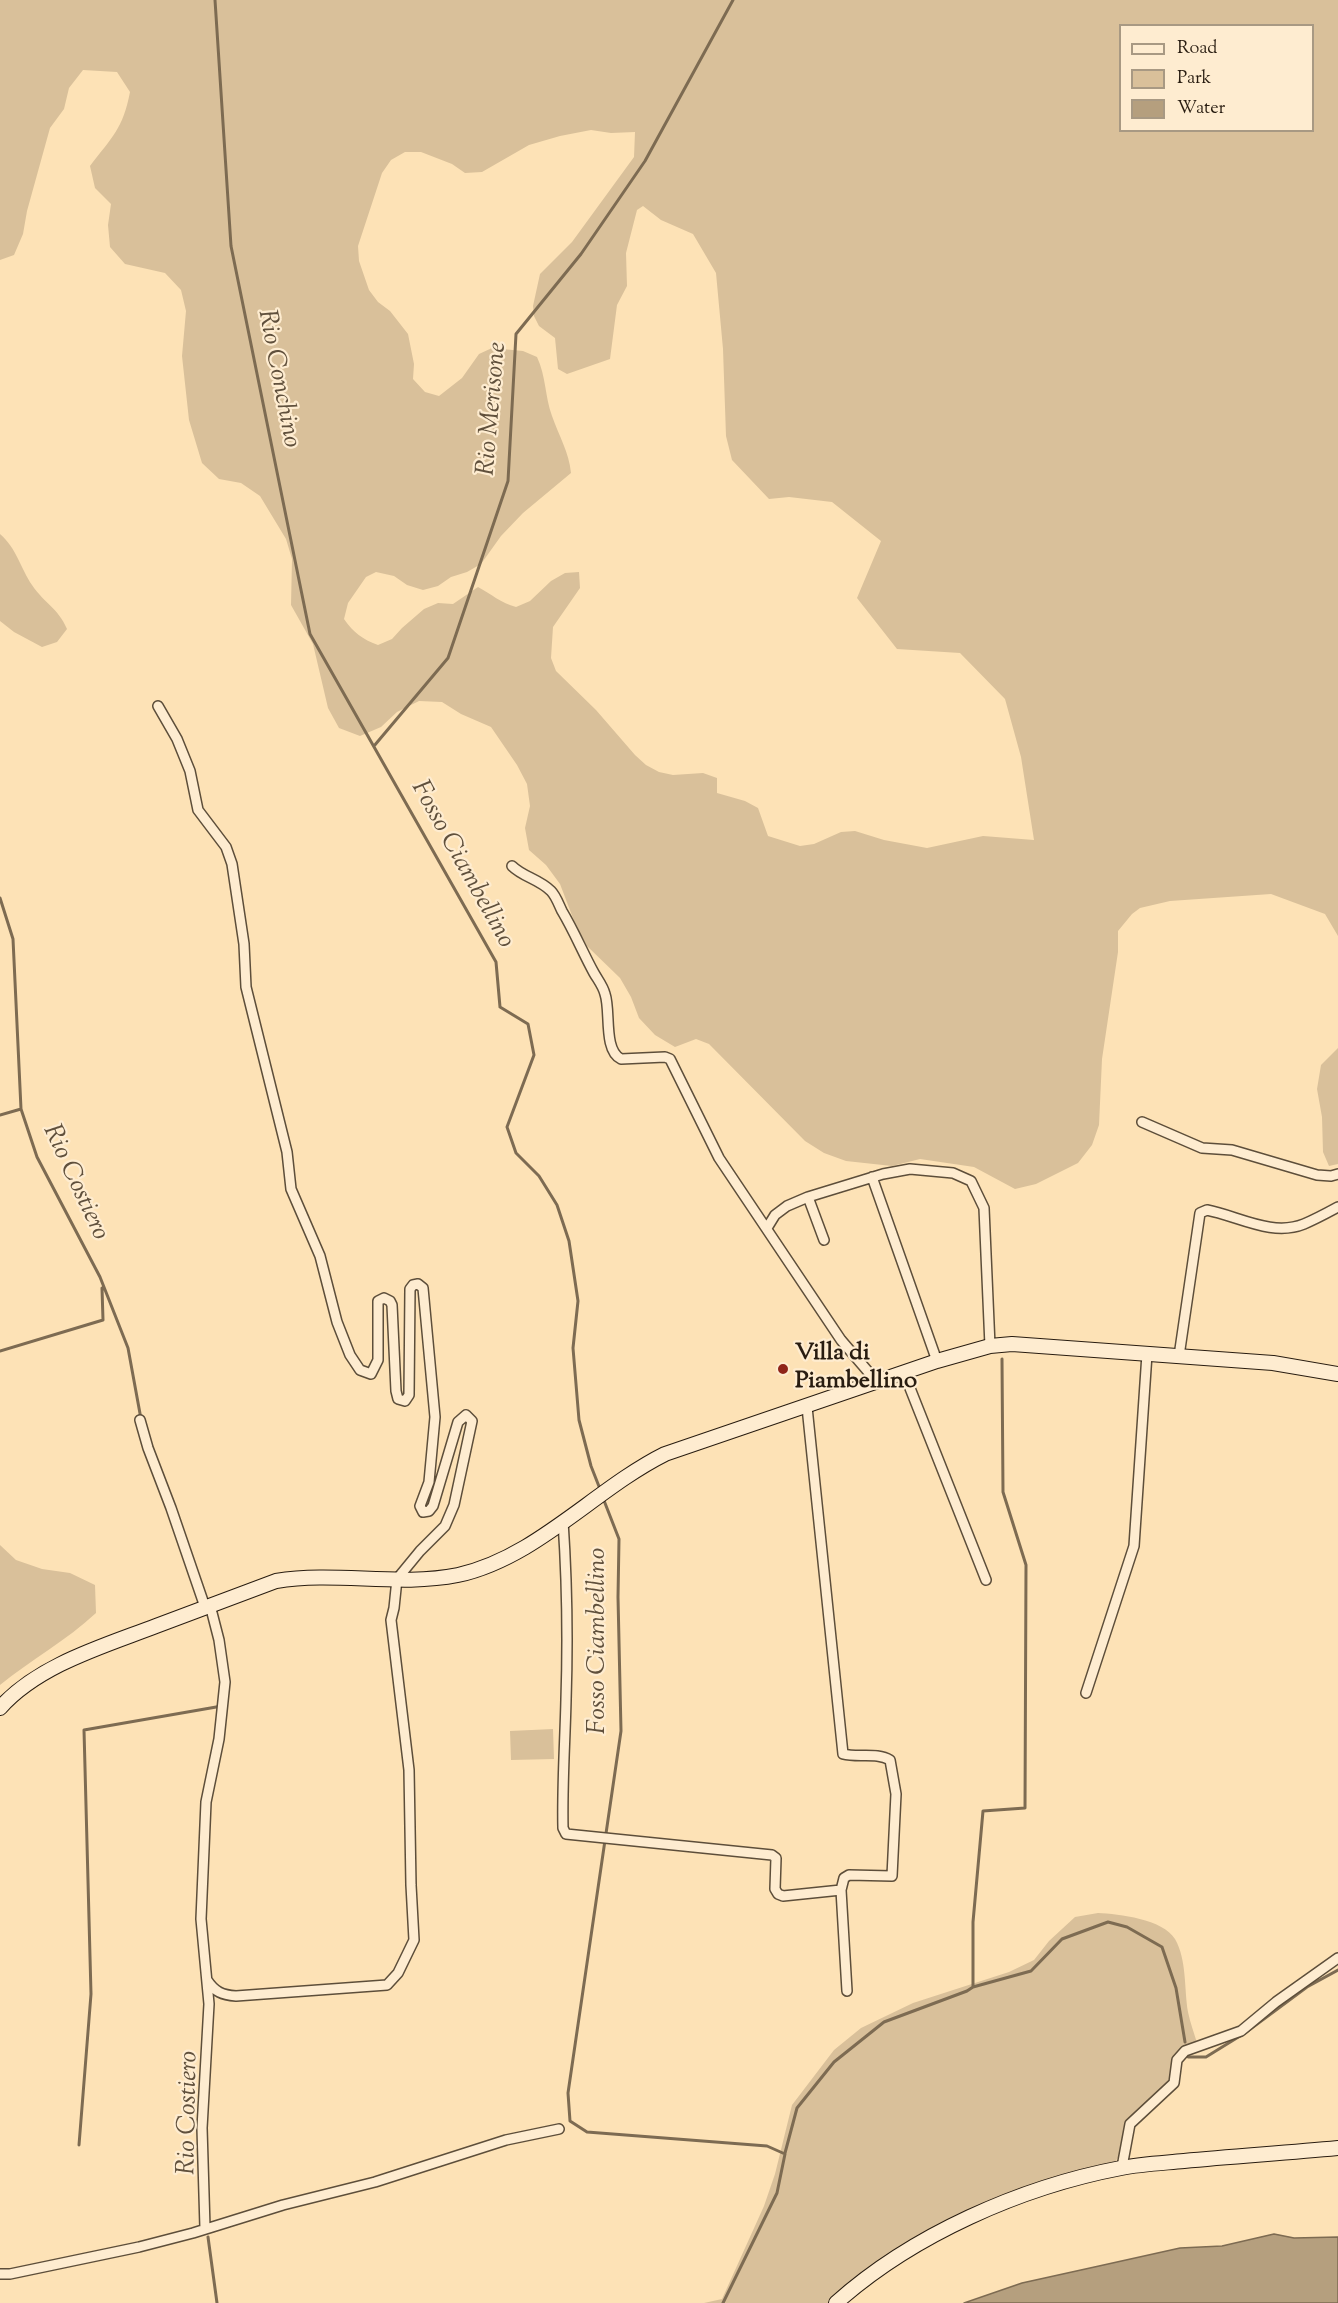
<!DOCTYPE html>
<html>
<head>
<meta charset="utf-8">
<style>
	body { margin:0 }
	#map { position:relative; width:1338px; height:2303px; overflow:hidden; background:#fde2b6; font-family:"Sorts Mill Goudy",serif }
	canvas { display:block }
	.legend { position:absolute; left:1119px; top:24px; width:195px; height:108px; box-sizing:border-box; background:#feecd0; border:2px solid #a89983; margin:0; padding:8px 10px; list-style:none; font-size:18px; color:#281c10 }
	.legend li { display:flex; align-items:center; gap:12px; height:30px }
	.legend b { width:30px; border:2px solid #a89983 }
</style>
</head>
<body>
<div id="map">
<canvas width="1338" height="2303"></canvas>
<ul class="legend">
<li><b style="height:8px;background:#feecd0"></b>Road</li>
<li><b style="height:16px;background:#d9c09a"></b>Park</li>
<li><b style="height:16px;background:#b59f7e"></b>Water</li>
</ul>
</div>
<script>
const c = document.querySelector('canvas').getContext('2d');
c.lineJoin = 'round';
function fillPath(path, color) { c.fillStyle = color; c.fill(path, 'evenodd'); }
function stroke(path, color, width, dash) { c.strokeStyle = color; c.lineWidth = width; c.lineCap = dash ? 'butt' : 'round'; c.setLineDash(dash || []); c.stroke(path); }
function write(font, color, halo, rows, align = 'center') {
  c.font = font + ' "Sorts Mill Goudy",serif'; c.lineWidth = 4.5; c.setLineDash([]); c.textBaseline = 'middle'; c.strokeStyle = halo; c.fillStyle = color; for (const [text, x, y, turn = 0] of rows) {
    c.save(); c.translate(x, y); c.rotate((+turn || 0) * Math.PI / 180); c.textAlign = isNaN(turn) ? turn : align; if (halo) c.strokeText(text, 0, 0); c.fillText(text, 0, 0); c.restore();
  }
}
fillPath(new Path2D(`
	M0,0H1338V936L1325,914L1271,894L1170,901L1140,908L1132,914L1118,931V952L1102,1059L1099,1125L1092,1145L1078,1163L1036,1184L1015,1189L974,1167L920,1159L892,1166L846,1161L824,1153L805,1141L709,1044L696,1039L675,1047L655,1035L639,1018L631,997L620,978L587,946L576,926L560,884L546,865L529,850L525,828L530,806L527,784L517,765L491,727L461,714L442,702L419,701L397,712L381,727L360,736L339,728L328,708L313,644L291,605L292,559L286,539L260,496L241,483L219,479L202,463L189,420L182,356L186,311L181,290L165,273L125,264L110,247L108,225L111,204L95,188L90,166C112,137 123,129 130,92L117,72L83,70L69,88L64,109L50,128L27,211L23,234L14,255L0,260ZM1120,26H1312V130H1120ZM591,130L611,133L635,132L634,157L572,242L540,274L533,306L534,316L539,326L555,338L558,369L567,374L610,359L617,305L627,286L626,253L637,210L643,206L661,220L693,234L716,273L723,349L726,436L732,460L769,499L789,497L832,502L881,541L857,598L897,649L960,653L1005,699L1021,757L1034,840L983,836L927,848L884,840L855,831L841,832L814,844L800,846L768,836L758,808L745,801L717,793V778L703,773L673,775L659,772L646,765L635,755L596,710L556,671L551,658L553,627L580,588L579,572L565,573L551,581L530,601L516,607C501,603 491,594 478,587L453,604L438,603L424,609L402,628L392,639L378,645C362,639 354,633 344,619L348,603L366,577L376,572L394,576L407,585L423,590L438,586L451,577L467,572L481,564L501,536L523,513L571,473C569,452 559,436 552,416C545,397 546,376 537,357L523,351L492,348L479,354L462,378L439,396L425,392L413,379L414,364L408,334L390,311L378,302L369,290L359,261L358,246L382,173L391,160L405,152H421L452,164L465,173L482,172L529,145L560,136Z
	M0,534C17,549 20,567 32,585C45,604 58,608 67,629L57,642L42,647L14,632L0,621Z
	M1338,1048V1164L1329,1166L1323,1152L1322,1117L1317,1089L1321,1065Z
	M0,1545L16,1560L42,1569L70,1573L95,1585L96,1613C67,1640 31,1660 0,1685Z
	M553,1729L554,1759L511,1760L510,1731Z
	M1098,1913C1119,1914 1163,1919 1175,1939C1187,1960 1184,1988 1188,2012C1190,2022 1194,2033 1197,2043L1180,2049L1174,2055L1168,2083L1131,2116L1125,2129L1119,2156L1115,2162L1025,2189L830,2303H704L722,2299L764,2206L775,2174L792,2105L834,2050L861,2028L913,2003L1009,1972L1034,1960L1049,1941L1075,1917Z`), '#d9c09a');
const water = new Path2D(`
	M1274,2234L1294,2238L1338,2237V2303H964L1022,2283L1099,2266L1180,2248L1222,2246Z`);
fillPath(water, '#b59f7e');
stroke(water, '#7d6b52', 1.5);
stroke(new Path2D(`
	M215,0L231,246L310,634L496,962L500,1007L528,1024L534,1055L507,1127L516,1153L539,1176L557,1205L569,1241L578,1301L573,1348L579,1420L591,1466L600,1489
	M374,746L448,658L508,481L516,334L581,254L645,161L733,0
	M0,898L13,939L21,1109L37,1157L100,1277L128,1348L141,1419
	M0,1115L21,1109
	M0,1351L103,1320L102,1288
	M603,1498L619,1539L618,1597L621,1731L568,2093L570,2121L587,2132L767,2146L785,2154L777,2193L723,2303
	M973,1987L1031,1971L1062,1939L1108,1922L1127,1927L1162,1947L1176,1988L1185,2042
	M1245,2033L1307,1987L1338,1970
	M1187,2053L1188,2057H1206L1240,2036
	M79,2145L91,1994L84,1730L222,1706
	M785,2153L797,2108L834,2062L884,2022L967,1991L973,1987V1922L983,1811L1025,1808L1026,1565L1003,1492L1002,1359
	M208,2237L217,2303`), '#7d6b52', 3);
const street = new Path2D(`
	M158,706L177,739L190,771L198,810L226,847L232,864L244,944L246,987L287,1152L291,1189L320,1256L337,1322L350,1355L360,1370L371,1374L378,1360V1301L384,1298L390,1301L392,1305L396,1391L398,1399L405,1401L409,1395L410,1289L413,1285L418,1284L423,1288L435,1417L429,1482L420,1506L423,1512L429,1511L433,1506L458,1422L466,1415L472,1421L454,1505L445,1526L420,1551L397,1579L394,1608L391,1620L409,1770L411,1885L414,1940L398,1973L387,1985L236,1996C222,1995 215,1992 207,1980
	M512,866C523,877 539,879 551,891C556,896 559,905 562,911C574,931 583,953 594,973C598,980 603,986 605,994C611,1011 603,1050 621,1059L665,1057L670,1059L719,1158L841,1340L877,1382
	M1142,1122L1202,1148L1232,1150L1317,1175L1331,1176L1338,1174
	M872,1177L937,1361
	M808,1197L824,1240
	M767,1228L775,1215L787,1206L808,1197L883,1174L910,1169L953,1173L971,1181L984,1208L990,1346
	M1179,1356L1200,1213L1207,1210C1238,1216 1272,1237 1304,1224C1316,1219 1327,1213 1338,1207
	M904,1373L986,1580
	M807,1407L843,1754C858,1758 877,1752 890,1760L896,1794L892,1876L849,1875L844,1878L841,1890L847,1991
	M140,1420L148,1448L171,1508L205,1607
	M563,1521C567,1580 568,1640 566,1700C565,1743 562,1785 563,1828L566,1834L772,1855L776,1858L775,1889L778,1894L783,1896L841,1890
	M1086,1693L1134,1546L1147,1354
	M1122,2167L1130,2124L1174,2083L1177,2060L1185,2051L1241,2031L1276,2002L1338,1958
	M205,2228L202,2128L209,2004L201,1919L206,1802L219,1739L225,1682L219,1640L210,1605
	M0,2274H10L139,2247L193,2233L283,2205L375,2182L506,2140L559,2129`);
const secondary = new Path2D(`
	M0,1708C38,1665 104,1646 156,1626C196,1611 236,1596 276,1581C336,1571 398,1587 458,1575C536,1558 595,1489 665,1454L937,1361L990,1346L1012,1344L1273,1363L1338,1374
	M836,2303C912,2235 1021,2187 1121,2168C1141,2164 1163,2163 1184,2161C1235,2156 1287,2153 1338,2148`);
stroke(street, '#5d4e3a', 12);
stroke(secondary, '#281c10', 16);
stroke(street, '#feecd0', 9);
stroke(secondary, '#feecd0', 14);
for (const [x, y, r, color] of [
	[783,1369,6,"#8f2418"]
]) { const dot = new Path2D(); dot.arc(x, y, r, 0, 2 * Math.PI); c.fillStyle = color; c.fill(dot); stroke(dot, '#feecd0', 2); }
write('bold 24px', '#281c10', '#feecd0', [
	["Villa di",795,1355],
	["Piambellino",795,1383]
], 'left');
write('italic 26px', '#60503c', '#feecd0', [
	["Rio Conchino",277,379,79],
	["Rio Merisone",494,409,-85],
	["Fosso Ciambellino",461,865,61],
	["Rio Costiero",74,1183,65],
	["Fosso Ciambellino",600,1641,-90],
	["Rio Costiero",190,2113,-89]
]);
</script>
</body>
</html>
